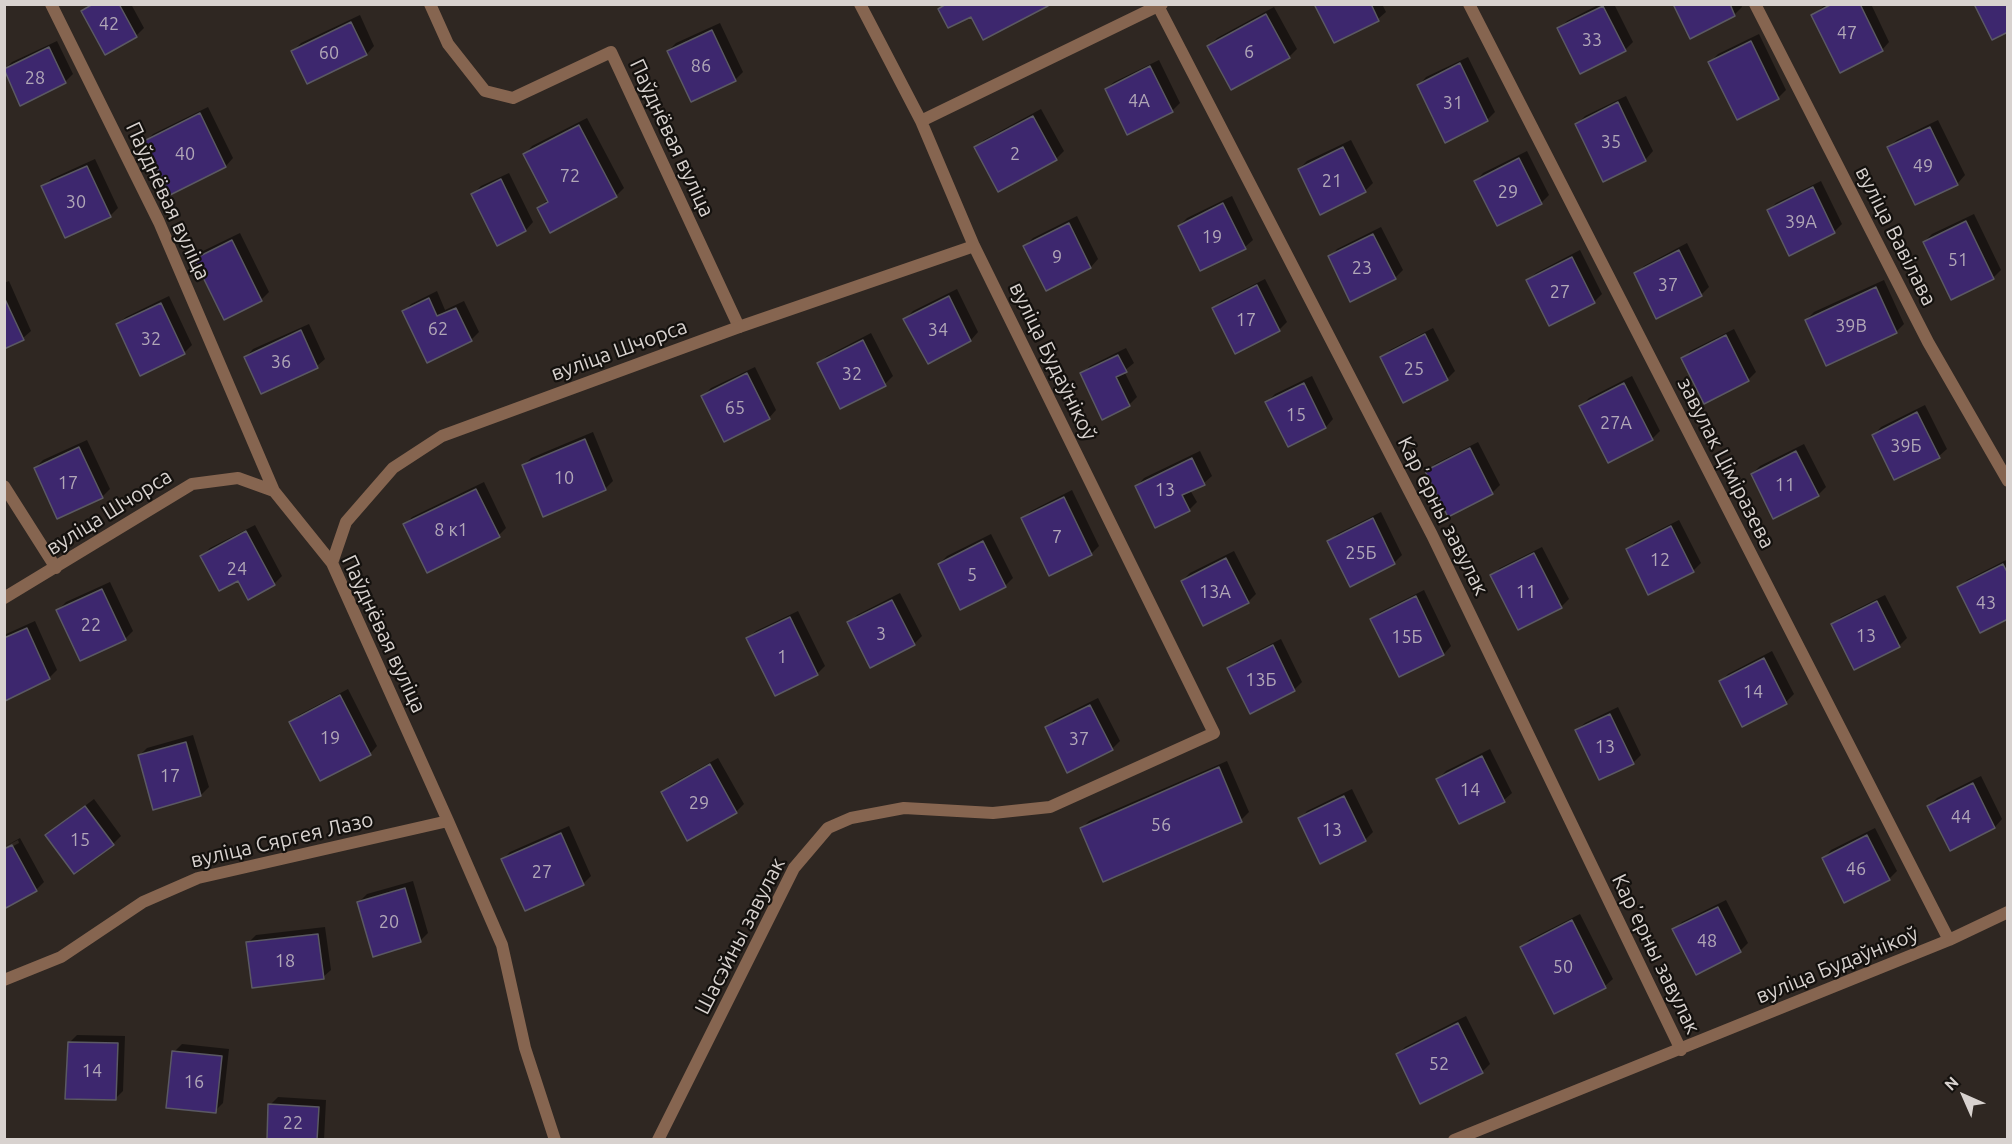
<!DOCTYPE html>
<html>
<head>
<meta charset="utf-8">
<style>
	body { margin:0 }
	#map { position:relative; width:2012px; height:1144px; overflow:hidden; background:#2f2722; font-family:Ubuntu,sans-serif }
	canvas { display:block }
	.frame { position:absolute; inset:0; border:6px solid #d8d2cf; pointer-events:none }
	.north { position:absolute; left:1934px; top:1066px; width:60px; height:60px; -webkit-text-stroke:4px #14110e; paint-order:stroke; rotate:315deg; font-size:16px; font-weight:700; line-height:24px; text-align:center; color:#d8d2cf }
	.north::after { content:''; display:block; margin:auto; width:21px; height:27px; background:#d8d2cf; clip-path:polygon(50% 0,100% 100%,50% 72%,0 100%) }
</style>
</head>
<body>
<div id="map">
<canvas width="2012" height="1144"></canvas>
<div class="frame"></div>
<div class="north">N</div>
</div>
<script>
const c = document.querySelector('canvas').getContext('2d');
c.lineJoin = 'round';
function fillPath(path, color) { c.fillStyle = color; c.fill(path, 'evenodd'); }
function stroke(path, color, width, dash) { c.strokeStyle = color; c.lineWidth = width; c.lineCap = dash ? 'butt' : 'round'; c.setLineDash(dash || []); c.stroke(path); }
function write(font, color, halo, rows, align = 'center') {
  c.font = font + ' Ubuntu,sans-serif'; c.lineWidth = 4.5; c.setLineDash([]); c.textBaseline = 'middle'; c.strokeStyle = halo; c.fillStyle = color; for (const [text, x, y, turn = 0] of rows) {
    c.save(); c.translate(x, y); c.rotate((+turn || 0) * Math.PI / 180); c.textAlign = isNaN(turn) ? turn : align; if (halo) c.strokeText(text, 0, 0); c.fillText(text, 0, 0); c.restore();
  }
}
fillPath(new Path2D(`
	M89,4H131L144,28L136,36L83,11Z
	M1316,4H1382L1386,12L1378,19L1335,41Z
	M1600,4H1614L1633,42L1625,50L1559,29L1567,21Z
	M1675,4H1741L1742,7L1735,14L1691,37Z
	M1826,4H1871L1889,42L1882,50L1813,15Z
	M1274,7L1297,49L1289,57L1209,46L1217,38Z
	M360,15L374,46L367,54L308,82L293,51L301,43Z
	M720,23L743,72L735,80L668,51L676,43Z
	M1759,34L1786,90L1778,98L1737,118L1710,62L1718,54Z
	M57,41L73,74L65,82L4,70L12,62Z
	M1468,57L1495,112L1487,120L1419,85L1426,77Z
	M1159,60L1180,103L1172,111L1106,89L1114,82Z
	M1626,96L1653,151L1646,159L1604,180L1577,124L1585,116Z
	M208,107L233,158L226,166L146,141L153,134Z
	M1041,109L1064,151L1056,159L976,148L984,140Z
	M587,118L624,188L616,196L539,208L548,199L525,154L532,146Z
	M1938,120L1965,175L1958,183L1916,203L1889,147L1897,140Z
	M1351,140L1373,183L1365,191L1299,169L1307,161Z
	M1527,151L1549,195L1542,202L1497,224L1476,181L1483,173Z
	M95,159L118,208L110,216L43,187L51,179Z
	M509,173L533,222L526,230L498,244L473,194L481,186Z
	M1821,181L1842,224L1834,232L1769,210L1776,203Z
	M1232,196L1253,240L1245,247L1201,269L1179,226L1187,218Z
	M1974,214L2001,270L1993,278L1952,298L1924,242L1932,234Z
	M1077,216L1098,259L1091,267L1025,246L1033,238Z
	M1381,227L1403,270L1395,278L1330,257L1337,249Z
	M240,233L269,292L261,300L196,259L203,251Z
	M1687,243L1709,287L1701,295L1636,274L1644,266Z
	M1580,250L1602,294L1594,302L1528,280L1536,273Z
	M1265,279L1287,322L1279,330L1214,309L1221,301Z
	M1884,280L1904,324L1896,332L1806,320L1814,312Z
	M9,281L31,331L23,338L4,347V283Z
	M957,289L978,332L971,340L929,362L905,319L913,311Z
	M437,291L445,310L464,301L479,332L471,340L404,312L411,304Z
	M169,296L192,345L184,353L118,324L126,317Z
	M309,324L325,359L317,366L246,357L253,349Z
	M1433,328L1455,371L1447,379L1382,358L1390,350Z
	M1734,329L1756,372L1748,380L1683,359L1690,351Z
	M871,333L893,376L885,384L819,363L827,356Z
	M1126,348L1134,363L1124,371L1137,397L1129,405L1082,374L1090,366Z
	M755,367L776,410L769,418L703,396L711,388Z
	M1312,376L1333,419L1326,427L1267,402L1275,394Z
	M1632,376L1660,431L1652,439L1581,406L1589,398Z
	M1925,405L1947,449L1939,456L1874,435L1881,427Z
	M593,432L613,481L605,489L523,466L531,458Z
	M87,440L110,489L102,497L35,468L43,460Z
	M1478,442L1500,485L1492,493L1427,472L1435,464Z
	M1804,444L1826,487L1818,495L1752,474L1760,466Z
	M1200,451L1212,476L1204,483L1190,490L1197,502L1189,510L1137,486L1144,478Z
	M484,482L506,528L499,535L405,525L412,517Z
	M1072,490L1099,546L1091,554L1023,518L1031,511Z
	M1381,512L1402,555L1394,563L1351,585L1329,542L1337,534Z
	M1679,520L1701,563L1693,571L1628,549L1635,542Z
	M255,525L282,576L274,584L238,579L202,556L210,548Z
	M991,534L1013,578L1005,586L939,564L947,556Z
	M1542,547L1569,599L1561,607L1492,575L1500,568Z
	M1234,551L1256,594L1248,602L1182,581L1190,573Z
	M2008,559V617L1959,588L1967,580Z
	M110,582L133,631L125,639L58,610L66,602Z
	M1424,590L1451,646L1444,654L1400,675L1372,619L1380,612Z
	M900,593L922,636L914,644L849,623L857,615Z
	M1885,595L1907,638L1899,646L1833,625L1841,617Z
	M798,611L825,666L817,674L748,638L756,631Z
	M35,621L57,670L49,678L5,699L4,635Z
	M1281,639L1302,682L1294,690L1251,712L1229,669L1237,661Z
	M1772,651L1794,694L1786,702L1742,725L1721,681L1728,674Z
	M348,689L377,746L370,754L291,722L299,715Z
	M1098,698L1120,741L1112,749L1047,728L1054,720Z
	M1618,707L1641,755L1633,763L1577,730L1585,723Z
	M193,735L209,787L201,795L154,808L139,756L147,748Z
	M1490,749L1512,793L1504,800L1438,779L1446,771Z
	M718,758L744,804L736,812L662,792L670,785Z
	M1227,761L1249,812L1241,820L1104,880L1081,829L1089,821Z
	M1981,776L2002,819L1995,827L1929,806L1937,798Z
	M1352,789L1373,832L1365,840L1300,819L1307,811Z
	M94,799L121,836L113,844L47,835Z
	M569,826L591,876L583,884L503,859L510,852Z
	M1875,828L1897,871L1889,879L1824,858L1831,850Z
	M20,838L44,882L36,890L4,851L19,843L18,840L4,847Z
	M413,881L428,933L420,941L359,902L367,894Z
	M1726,900L1748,943L1740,951L1674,930L1682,922Z
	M1580,914L1613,979L1605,986L1522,947L1529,940Z
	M325,927L331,970L323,977L248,943L256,935Z
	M1466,1016L1490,1064L1482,1072L1397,1055L1405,1047Z
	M77,1035L125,1036L123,1091L115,1099L69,1043Z
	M182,1044L229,1049L223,1103L215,1111L174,1052Z
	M278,1097L326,1100L324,1140H268L270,1105Z`), '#0007');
const building = new Path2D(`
	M93,4H119L137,37L105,55L81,11Z
	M946,4H1047L1048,6L983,40L971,17L948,28L938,9Z
	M1314,4H1371L1379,21L1334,43Z
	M1673,4H1730L1735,16L1690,39Z
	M1832,4H1860L1883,51L1840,73L1811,15Z
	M1974,4H2008V32L1992,40Z
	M1603,6L1626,51L1580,74L1557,28Z
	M1266,14L1290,58L1231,90L1207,46Z
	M351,22L367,55L307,84L291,51Z
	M712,30L736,81L691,102L667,51Z
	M1751,41L1779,99L1737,120L1708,62Z
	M49,47L66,83L20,106L4,69Z
	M1460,63L1488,121L1445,143L1417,85Z
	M1150,66L1173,112L1127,135L1105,89Z
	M1618,102L1646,161L1603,182L1575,124Z
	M200,113L226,167L170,195L144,141Z
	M1033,116L1057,160L998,192L974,147Z
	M579,125L617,197L550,233L537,208L548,202L523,154Z
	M1930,127L1958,185L1915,205L1887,147Z
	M1343,147L1366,192L1320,215L1298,169Z
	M1519,158L1542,204L1497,226L1474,181Z
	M87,166L111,217L65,238L41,186Z
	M501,179L526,231L497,246L471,194Z
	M1813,187L1835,233L1789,256L1767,210Z
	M1223,203L1246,249L1200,271L1178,226Z
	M1966,221L1994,279L1951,300L1923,242Z
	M1069,223L1091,268L1046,291L1023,246Z
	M1373,234L1396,279L1350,302L1328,256Z
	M232,240L262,301L224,320L194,259Z
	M1679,250L1702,296L1656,319L1634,273Z
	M1572,257L1595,303L1549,326L1526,280Z
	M1257,285L1280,331L1235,354L1212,308Z
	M1876,287L1897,333L1826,366L1805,320Z
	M949,296L971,341L928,364L903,319Z
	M4,297L24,340L4,349Z
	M429,298L437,316L456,308L472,341L427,363L402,311Z
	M161,303L185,354L140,376L116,324Z
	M301,330L318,368L261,394L244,357Z
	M1425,334L1448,380L1403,403L1380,357Z
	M1726,335L1749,381L1704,404L1681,358Z
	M863,340L886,386L840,409L817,363Z
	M1118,355L1127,372L1116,377L1130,406L1102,420L1080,373Z
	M747,373L770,419L724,442L701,396Z
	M1304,383L1326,428L1288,447L1265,402Z
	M1624,383L1653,440L1608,463L1579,406Z
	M1917,412L1940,458L1894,480L1872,435Z
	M585,439L606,490L543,517L522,465Z
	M79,447L103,498L57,519L34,468Z
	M1470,448L1493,494L1448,517L1425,471Z
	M1796,451L1819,496L1773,519L1751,474Z
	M1192,458L1205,485L1182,495L1190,511L1155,528L1135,486Z
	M476,489L500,537L427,573L403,524Z
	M1064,497L1092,555L1049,576L1021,518Z
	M1373,518L1395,564L1350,587L1327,541Z
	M1671,526L1694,572L1648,595L1626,549Z
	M246,531L275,585L248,600L238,581L219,591L200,556Z
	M983,541L1006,587L960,610L938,564Z
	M1534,553L1562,608L1518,630L1490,575Z
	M1226,558L1249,603L1203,626L1181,581Z
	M2003,564L2008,574V619L1980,633L1957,587Z
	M102,589L126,640L80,661L56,610Z
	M1416,596L1444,655L1399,677L1370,619Z
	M892,600L915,645L870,668L847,622Z
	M1877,601L1900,647L1854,670L1831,624Z
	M790,617L818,675L775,696L746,638Z
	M27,628L50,679L5,701L4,638Z
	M1273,645L1295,691L1250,714L1227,668Z
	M1764,658L1787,704L1742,727L1719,681Z
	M340,695L371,755L320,781L289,722Z
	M1090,705L1113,750L1067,773L1045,727Z
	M1610,714L1634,764L1599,780L1575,730Z
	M186,742L201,796L153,810L138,755Z
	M1482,756L1505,802L1459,824L1436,779Z
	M710,764L737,813L687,841L661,792Z
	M1219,767L1242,822L1103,882L1080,828Z
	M1973,783L1995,828L1950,851L1927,806Z
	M1344,796L1366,841L1320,864L1298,818Z
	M85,806L114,845L74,874L45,835Z
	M561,833L584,885L525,911L501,859Z
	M1867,835L1890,880L1844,903L1822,858Z
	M12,845L37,891L4,909V849Z
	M405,888L421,942L373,957L357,902Z
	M1718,907L1741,952L1696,975L1672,929Z
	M1572,920L1606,988L1554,1014L1520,947Z
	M318,934L324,979L252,988L246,942Z
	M1458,1023L1483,1073L1420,1104L1396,1054Z
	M68,1042L118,1043L116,1100L65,1099Z
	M172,1051L222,1056L216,1113L166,1108Z
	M268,1104L319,1107L317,1140H267Z`);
fillPath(building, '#3d276e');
stroke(building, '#5b5963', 1.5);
stroke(new Path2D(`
	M430,4L448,44L485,91L513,98L611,52L739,327`), '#866550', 12);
stroke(new Path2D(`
	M51,4L159,222L274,491L332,563L448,821L502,945L525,1048L555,1140
	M1469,4L1949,940
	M1755,4L1928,342L2008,481
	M1158,6L1432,535L1681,1050
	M921,121L1162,4
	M4,486L56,568
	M332,563L346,522L393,468L442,436L739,327L974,246
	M4,598L192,484L238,478L274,491
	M4,980L61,957L143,902L198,878L448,821
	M658,1140L794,868L828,828L851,818L904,808L993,813L1050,807L1214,733L974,246L921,121L860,4
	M1454,1140L1949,940L2008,912`), '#866550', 12);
write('18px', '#b1a7b7', null, [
	["42",109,24],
	["47",1847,33],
	["33",1592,40],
	["6",1249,52],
	["60",329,53],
	["86",701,66],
	["28",35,78],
	["4А",1139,101],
	["31",1453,103],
	["35",1611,142],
	["40",185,154],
	["2",1015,154],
	["49",1923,166],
	["72",570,176],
	["21",1332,181],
	["29",1508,192],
	["30",76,202],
	["39А",1801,222],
	["19",1212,237],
	["9",1057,257],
	["51",1958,260],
	["23",1362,268],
	["37",1668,285],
	["27",1560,292],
	["17",1246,320],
	["39В",1851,326],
	["62",438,329],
	["34",938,330],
	["32",151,339],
	["36",281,362],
	["25",1414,369],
	["32",852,374],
	["65",735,408],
	["15",1296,415],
	["27А",1616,423],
	["39Б",1906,446],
	["10",564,478],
	["17",68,483],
	["11",1785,485],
	["13",1165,490],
	["8 к1",451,530],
	["7",1057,537],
	["25Б",1361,553],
	["12",1660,560],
	["24",237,569],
	["5",972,575],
	["13А",1215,592],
	["11",1526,592],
	["43",1986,603],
	["22",91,625],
	["3",881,634],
	["13",1866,636],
	["15Б",1407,637],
	["1",782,657],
	["13Б",1261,680],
	["14",1753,692],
	["19",330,738],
	["37",1079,739],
	["13",1605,747],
	["17",170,776],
	["14",1470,790],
	["29",699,803],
	["44",1961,817],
	["56",1161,825],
	["13",1332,830],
	["15",80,840],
	["46",1856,869],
	["27",542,872],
	["20",389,922],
	["48",1707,941],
	["18",285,961],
	["50",1563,967],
	["52",1439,1064],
	["14",92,1071],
	["16",194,1082],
	["22",293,1123]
]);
write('21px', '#d8d2cf', '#14110e', [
	["Паўднёвая вуліца",672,138,65],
	["Паўднёвая вуліца",168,201,65],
	["вуліца Вавілава",1896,236,63],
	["вуліца Шчорса",619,350,-20],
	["вуліца Будаўнікоў",1053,361,64],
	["завулак Ціміразева",1726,463,63],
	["вуліца Шчорса",109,512,-32],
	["Карʼерны завулак",1443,516,63],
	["Паўднёвая вуліца",384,634,65],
	["вуліца Сяргея Лазо",282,840,-13],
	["Шасэйны завулак",740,936,-63],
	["Карʼерны завулак",1656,954,64],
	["вуліца Будаўнікоў",1837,965,-22]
]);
</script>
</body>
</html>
